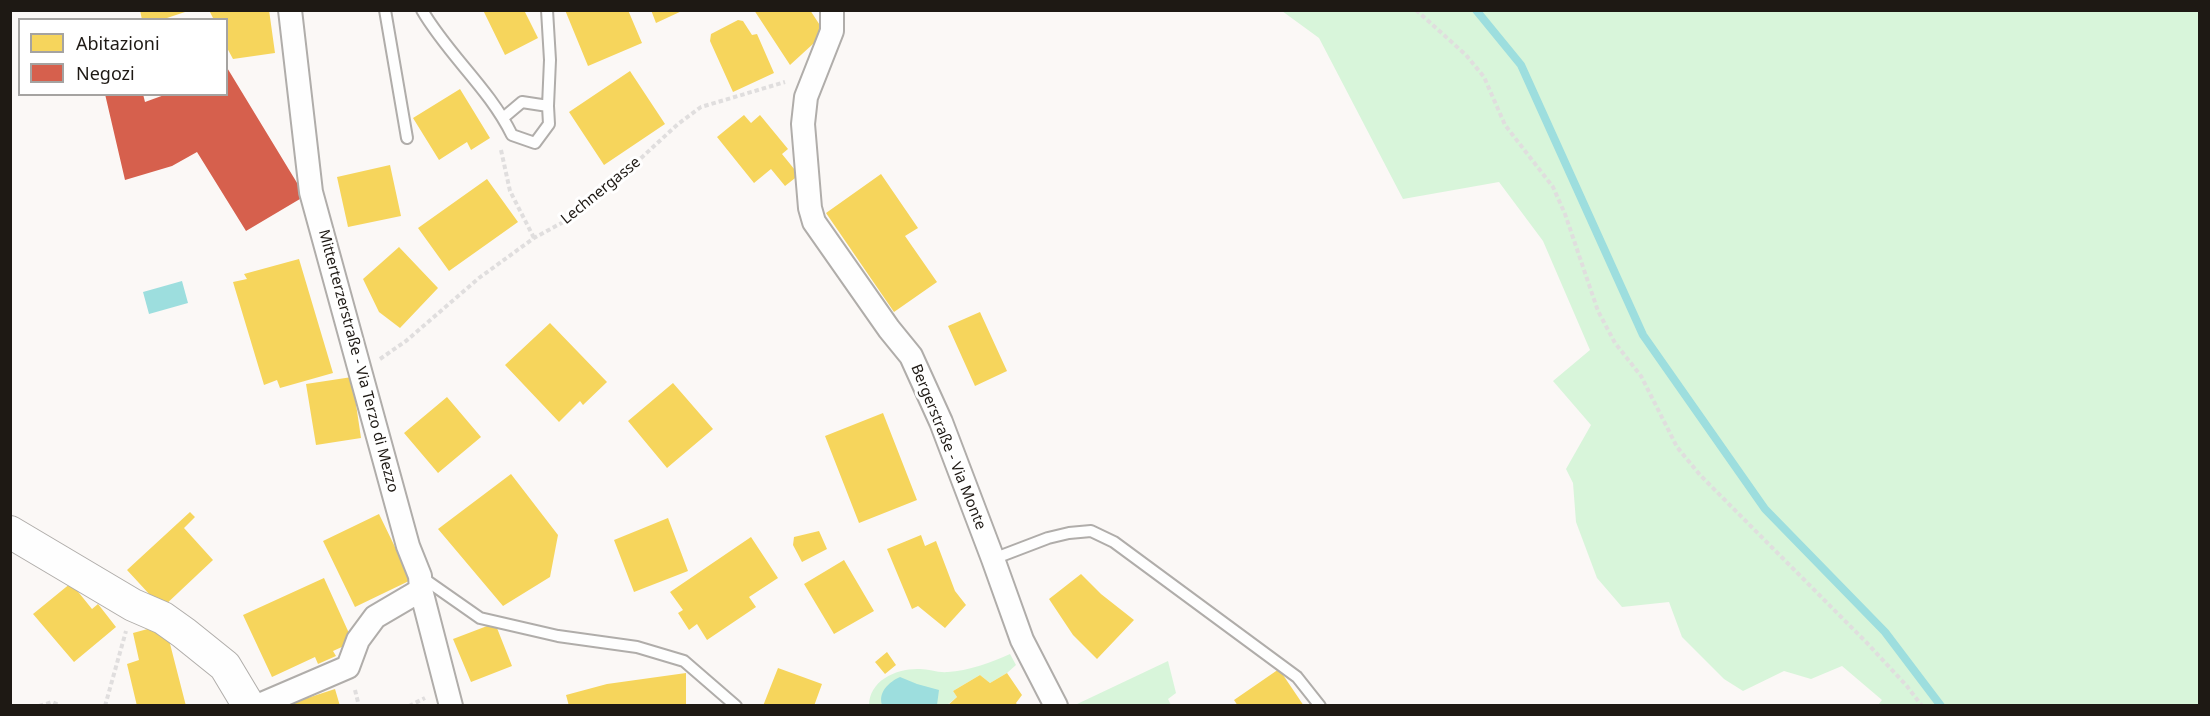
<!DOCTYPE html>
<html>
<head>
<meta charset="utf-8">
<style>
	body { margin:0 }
	#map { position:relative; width:2210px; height:716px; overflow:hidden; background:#fbf8f6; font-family:"Noto Sans",sans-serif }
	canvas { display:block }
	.frame { position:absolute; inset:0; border:12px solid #1e1914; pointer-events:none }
	.legend { position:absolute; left:18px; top:18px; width:210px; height:78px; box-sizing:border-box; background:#fff; border:2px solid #a5a3a1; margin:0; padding:8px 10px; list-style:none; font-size:18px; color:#1e1914 }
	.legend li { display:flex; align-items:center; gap:12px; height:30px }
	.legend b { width:30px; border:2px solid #a5a3a1 }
</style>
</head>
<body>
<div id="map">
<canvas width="2210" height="716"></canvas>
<div class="frame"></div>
<ul class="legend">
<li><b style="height:16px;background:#f6d55c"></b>Abitazioni</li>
<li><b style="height:16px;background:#d6604d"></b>Negozi</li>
</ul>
</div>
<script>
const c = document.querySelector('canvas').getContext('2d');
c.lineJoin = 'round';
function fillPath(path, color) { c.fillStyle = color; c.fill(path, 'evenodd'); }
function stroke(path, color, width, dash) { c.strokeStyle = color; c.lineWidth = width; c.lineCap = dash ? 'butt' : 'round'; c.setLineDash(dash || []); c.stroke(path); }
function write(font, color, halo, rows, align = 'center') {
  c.font = font + ' "Noto Sans",sans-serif'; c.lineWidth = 6; c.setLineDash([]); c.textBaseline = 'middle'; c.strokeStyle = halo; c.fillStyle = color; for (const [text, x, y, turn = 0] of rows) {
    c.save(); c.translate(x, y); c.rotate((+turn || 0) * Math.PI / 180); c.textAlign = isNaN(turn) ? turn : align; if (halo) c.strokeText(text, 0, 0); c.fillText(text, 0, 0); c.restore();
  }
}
fillPath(new Path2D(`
	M1282,11H2199V705H1878L1882,700L1842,666L1811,679L1784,671L1743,691L1724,679L1682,637L1669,602L1622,607L1597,578L1576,522L1573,483L1566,469L1591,425L1553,381L1590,350L1543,241L1499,182L1403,199L1319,38Z
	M1010,654L1016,665L1007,673L990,683L980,675L953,691L957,697L947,705L869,706C869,680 897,668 920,669C929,669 938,673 948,672C967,671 993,662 1010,654Z
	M1168,661L1176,693L1168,699L1171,705H1075Z`), '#d8f5da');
fillPath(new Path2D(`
	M182,281L188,303L149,314L143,292Z
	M900,677L917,684L939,690L937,705H882C878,692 889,682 900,677Z`), '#9ddede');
fillPath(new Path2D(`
	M140,10H188V11L161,20H142Z
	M209,10H269L275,53L233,59L226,46V20H214Z
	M483,10H524L538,38L505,55Z
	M565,10H628L642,43L588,66Z
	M651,10H684L656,23Z
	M754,10H810L825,33L790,65Z
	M738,20L743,21L752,35L757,34L774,73L733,92L710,41L711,34Z
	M630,71L665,124L604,165L569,112Z
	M460,89L490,138L471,150L467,142L439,160L413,118Z
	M744,115L751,123L760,115L788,149L782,154L799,175L785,186L771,169L754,183L717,137Z
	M390,165L401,216L348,227L337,177Z
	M881,174L918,228L905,236L937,282L894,312L826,213Z
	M487,179L518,222L449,271L418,228Z
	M399,247L438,288L400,328L379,312L363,279Z
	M299,259L333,373L280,388L277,380L264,385L233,282L247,279L244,274Z
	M980,312L1007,371L975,386L948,326Z
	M550,323L607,382L583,405L580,401L559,422L505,365Z
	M352,377L361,438L316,445L306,384Z
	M673,383L713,429L667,468L628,421Z
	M447,397L481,437L438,473L404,433Z
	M883,413L917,500L859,523L825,436Z
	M511,474L558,535L550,577L503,606L438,529Z
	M190,512L195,517L184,528L213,560L162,608L127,570Z
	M379,514L411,580L355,607L323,541Z
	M668,518L688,571L634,592L614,540Z
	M819,531L827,549L802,562L793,545L794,537Z
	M921,535L925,546L936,541L955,591L966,605L945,628L918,606L912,609L887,549Z
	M751,537L778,578L749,597L756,607L707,640L697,624L689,630L678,613L683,610L670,592Z
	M844,560L874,611L834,634L804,584Z
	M1081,574L1101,594L1134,620L1097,659L1073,635L1049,599Z
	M324,578L353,642L333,651L336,656L318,664L315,657L272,677L243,615Z
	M71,583L92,609L98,604L116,627L74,662L33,614Z
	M495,623L512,666L471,682L453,639Z
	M155,627L168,636L186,706H137L127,664L139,660L133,633Z
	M887,652L896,665L885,674L875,662Z
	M778,668L822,684L814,706H763Z
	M1279,669L1304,706H1238L1234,700Z
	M686,673V706H569L566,695L607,684Z
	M1007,673L1022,695L1016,703L1018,706H947L957,697L953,691L980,675L990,683Z
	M335,689L340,706H286V705Z`), '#f6d55c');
fillPath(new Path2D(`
	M226,66L305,196L246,231L197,152L172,166L125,180L105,94H143L145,102L167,94H226Z`), '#d6604d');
stroke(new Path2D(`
	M1476,10L1521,65L1643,335L1765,509L1885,632L1941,706`), '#9ddede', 8);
const lane = new Path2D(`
	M385,10L407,138
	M422,10C448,55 489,88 512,135L535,143L549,124L548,106
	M503,118L522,102L548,106L550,60L547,10
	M993,559L1048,538L1069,533L1091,531L1114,542L1297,677L1320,706
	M420,576L480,618L558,636L637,647L684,661L736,706`);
const street = new Path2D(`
	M290,10L311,192L408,546L420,576L421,590L451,706
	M832,10V31L806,97L803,124L810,208L814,222L889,329L911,356L941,422L993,559L1022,640L1056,706
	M257,706L348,667L358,640L375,617L421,590`);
const secondary = new Path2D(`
	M10,532L133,605L163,618L184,633L225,666L249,706`);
stroke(lane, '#b0adaa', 14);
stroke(street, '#b0adaa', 26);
stroke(secondary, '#b0adaa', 34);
stroke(new Path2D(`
	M1416,10L1466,55L1484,77L1505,125L1553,187L1565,214L1598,311L1615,343L1641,376L1677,447L1700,475L1867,643L1906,685L1922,706
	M501,150L510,191L534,238
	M380,359L406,341L479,278L534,238L567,220L614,183L678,124L701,107L785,82
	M355,690L359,706
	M39,706L52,702L61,706
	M105,706L126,631
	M409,706L425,698`), '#e0dede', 4, [4.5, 3]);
stroke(lane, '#fefefe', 10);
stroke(street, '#fefefe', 22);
stroke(secondary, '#fefefe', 32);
write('15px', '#1e1914', '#fff', [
	["Lechnergasse",601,191,-39],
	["Mitterterzerstraße - Via Terzo di Mezzo",358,361,75],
	["Bergerstraße - Via Monte",948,447,68]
]);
</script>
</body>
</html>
